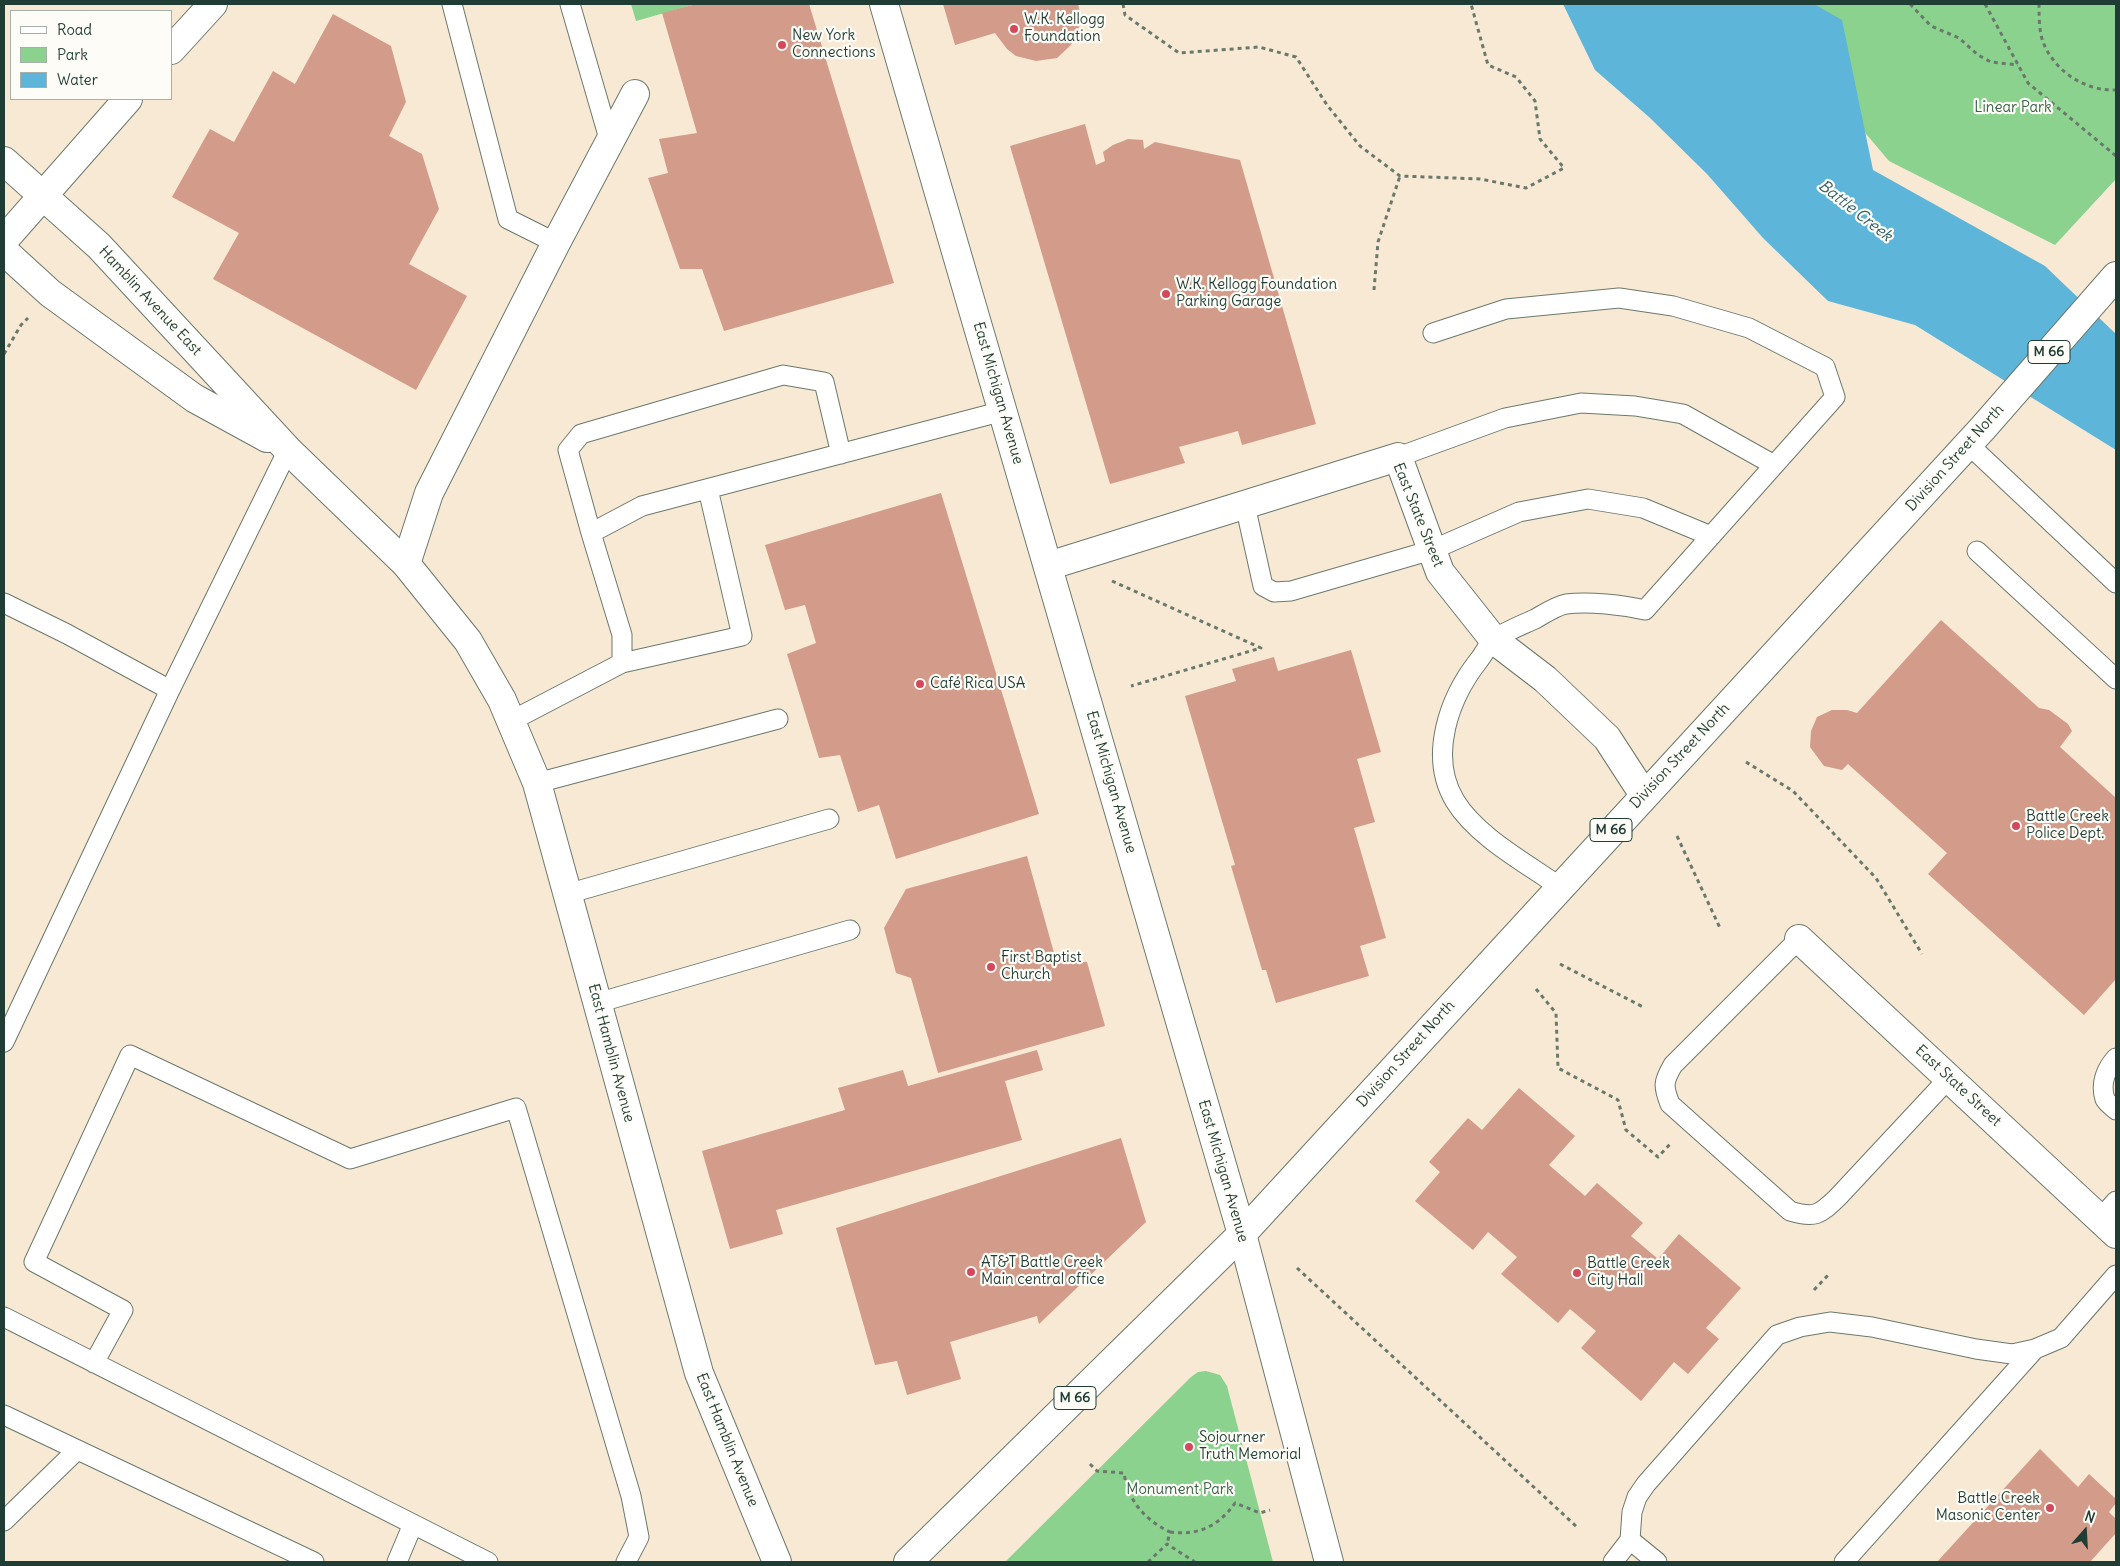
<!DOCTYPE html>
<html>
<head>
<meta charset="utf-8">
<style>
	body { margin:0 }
	#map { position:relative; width:2120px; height:1566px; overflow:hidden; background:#f7e9d4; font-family:Delius,sans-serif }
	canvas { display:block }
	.frame { position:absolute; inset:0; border:5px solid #1f3d34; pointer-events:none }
	.legend { position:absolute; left:10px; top:10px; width:162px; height:90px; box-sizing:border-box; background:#fdfcf7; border:1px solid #a4b0a9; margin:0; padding:6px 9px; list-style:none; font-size:15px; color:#1f3d34 }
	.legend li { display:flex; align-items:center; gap:10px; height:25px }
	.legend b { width:25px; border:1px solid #a4b0a9 }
	.north { position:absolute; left:2060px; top:1506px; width:50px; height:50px; -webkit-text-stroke:4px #fdfcf7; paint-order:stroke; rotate:19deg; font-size:14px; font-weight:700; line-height:20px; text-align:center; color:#1f3d34 }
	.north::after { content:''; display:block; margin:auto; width:18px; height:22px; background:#1f3d34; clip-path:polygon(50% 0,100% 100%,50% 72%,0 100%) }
</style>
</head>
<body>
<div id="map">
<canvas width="2120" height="1566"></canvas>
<div class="frame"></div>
<ul class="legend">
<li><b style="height:6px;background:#fff"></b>Road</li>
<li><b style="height:14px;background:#8ad28e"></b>Park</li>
<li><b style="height:14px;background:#5db6da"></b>Water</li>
</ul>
<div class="north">N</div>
</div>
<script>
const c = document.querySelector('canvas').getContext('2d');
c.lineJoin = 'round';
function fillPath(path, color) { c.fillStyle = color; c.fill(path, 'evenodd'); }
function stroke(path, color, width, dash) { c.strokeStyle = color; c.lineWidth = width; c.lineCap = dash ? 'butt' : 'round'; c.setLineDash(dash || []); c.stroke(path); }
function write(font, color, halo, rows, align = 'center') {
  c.font = font + ' Delius,sans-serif'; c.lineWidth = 4.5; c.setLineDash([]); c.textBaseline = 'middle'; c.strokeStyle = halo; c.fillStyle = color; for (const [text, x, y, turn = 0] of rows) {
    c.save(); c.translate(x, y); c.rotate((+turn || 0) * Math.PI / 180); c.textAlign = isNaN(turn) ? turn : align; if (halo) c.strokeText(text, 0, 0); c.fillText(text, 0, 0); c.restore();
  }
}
fillPath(new Path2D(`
	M631,4H696L636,21Z
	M1756,4H2116V179L2055,245L1889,161Z
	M1206,1371L1220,1375L1227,1386L1273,1562H1005L1191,1377L1198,1372Z`), '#8ad28e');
fillPath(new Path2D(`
	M1563,4H1814L1842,20L1873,170L2045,266L2116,334V450L1915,325L1828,301L1763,238L1707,174L1649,117L1595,70Z`), '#5db6da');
fillPath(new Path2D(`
	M696,4H809L894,283L724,331L702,269H680L648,178L668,173L659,139L697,133L662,13Z
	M943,4H1078L1081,16L1080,25L1071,45L1057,58L1036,61L1016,56L1007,49L995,33L955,45Z
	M333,14L391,46L406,102L389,136L422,154L439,209L409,264L467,296L416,390L213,279L239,233L172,197L210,129L234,142L273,71L295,84Z
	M1085,124L1096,165L1105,161L1103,152L1113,145L1128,139L1143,140L1144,149L1155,142L1240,160L1316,424L1242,445L1238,431L1179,447L1185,463L1110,484L1010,146Z
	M941,493L1039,814L896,859L879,805L858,812L840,755L819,758L787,654L816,643L805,605L785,610L765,545Z
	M1941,620L2039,708L2049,710L2068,724L2072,731L2060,747L2116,798V979L2084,1015L1928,874L1947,853L1848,764L1842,770L1824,766L1810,747L1811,731L1817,717L1832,710H1847L1857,713Z
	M1351,650L1381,752L1357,759L1375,822L1354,828L1386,938L1360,946L1369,976L1276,1003L1266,970H1262L1231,866L1235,865L1185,696L1236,681L1232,669L1274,657L1278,671Z
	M1027,856L1056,960L1087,962L1105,1026L938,1073L911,978L896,973L884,928L906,889Z
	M1037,1050L1043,1070L1005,1081L1022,1140L776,1210L783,1234L730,1249L702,1151L845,1110L838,1088L903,1070L908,1086Z
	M1519,1088L1575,1136L1549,1165L1585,1196L1597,1183L1643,1223L1631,1236L1658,1259L1679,1234L1741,1288L1706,1328L1719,1339L1688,1374L1674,1362L1641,1401L1581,1348L1596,1331L1570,1309L1558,1323L1501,1274L1517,1257L1488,1232L1473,1250L1415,1201L1440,1172L1429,1162L1468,1118L1482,1130Z
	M1121,1138L1146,1222L1039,1324L1037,1316L950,1342L961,1379L907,1395L897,1361L875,1365L836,1228Z
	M2040,1449L2078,1487L2089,1474L2116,1499V1503L2109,1512L2116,1519V1533L2090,1562H1937Z`), '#d29b8a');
const service = new Path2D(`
	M452,4L508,219L556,243
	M570,4L610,142
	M1433,333L1506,309L1619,298L1673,306L1749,328L1825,367L1835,397L1645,610C1623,605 1589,601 1566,604C1556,606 1544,614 1535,619C1522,625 1506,631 1495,639C1488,644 1484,654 1479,660C1449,698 1428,756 1455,801C1477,837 1526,863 1560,887
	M1968,444L2116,583
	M1398,457L1505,418L1581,403L1635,406L1683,414L1774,465
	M1245,505L1263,586L1274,592L1291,591L1432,550L1519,512L1588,499L1643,508L1711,536
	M591,533L568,450L581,434L783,375L824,382L841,454
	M1977,551L2116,679
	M4,603L67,634L170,690
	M622,663L742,636L708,489
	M511,721L622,663V635L591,533L642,506L1003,411
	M537,783L778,719
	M567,894L829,819
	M1799,939L1673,1065C1663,1082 1663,1086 1670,1104L1790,1211C1816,1219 1820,1214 1838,1197L1949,1078
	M597,1003L850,930
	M4,1042L170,690L288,450
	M2116,1058C2106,1069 2100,1084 2105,1099C2107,1103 2113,1107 2116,1110
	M2100,1219L2116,1201
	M4,1317L488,1562
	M94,1363L123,1310L34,1262L130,1055L350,1159L516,1108L631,1496L639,1537L626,1562
	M4,1415L314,1562
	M4,1521L77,1450
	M1630,1540L1657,1562
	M397,1562L413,1524
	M1613,1562L1630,1540L1632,1512L1637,1497L1646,1484L1777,1335L1800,1327L1830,1322L1872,1327L1976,1349L2012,1354L2035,1349L2061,1338L2116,1275
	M1844,1562L2035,1349`);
const minor = new Path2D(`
	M171,50L213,4
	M4,240L128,99
	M406,564L429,493L556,243L635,94
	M1048,566L1398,457L1440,572L1494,640L1545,679L1607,738L1644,795
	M1799,939L2116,1234`);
const tertiary = new Path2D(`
	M884,4L1242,1234L1329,1562`);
const primary = new Path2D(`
	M908,1562L1242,1234L1983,428L2116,276`);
const trunk = new Path2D(`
	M4,161L99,246L288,450L406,564L468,641L502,700L537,783L699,1373L777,1562
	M4,251L50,293L194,398L267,438`);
stroke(service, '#6b796c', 21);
stroke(minor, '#6b796c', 30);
stroke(tertiary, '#6b796c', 30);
stroke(primary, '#6b796c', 30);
stroke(trunk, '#6b796c', 30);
stroke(new Path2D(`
	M1123,4L1125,15L1179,53L1259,47L1296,57L1327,105L1360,146L1400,176L1480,179L1526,188L1564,168L1540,139L1535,101L1516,77L1488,65L1471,4
	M1910,4L1931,26L1959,38L1978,55L1991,62L2018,65
	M1985,4L2028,83L2116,156
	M2039,4C2039,16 2039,31 2043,42C2055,72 2085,91 2116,90
	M1374,290L1378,242L1400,176
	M4,354L21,325L28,318
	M1112,581L1261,648L1131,686
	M1746,762L1793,791L1876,878L1922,954
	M1677,836L1720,928
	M1560,964L1645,1008
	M1536,989L1556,1013L1558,1068L1618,1100L1626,1130L1658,1157L1672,1142
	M1297,1268L1577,1527
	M1814,1290L1830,1273
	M1090,1464L1097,1471L1124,1473C1128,1501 1145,1520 1170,1532L1167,1544
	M1170,1532C1198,1536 1219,1526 1235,1503L1260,1513L1270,1510
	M1148,1562L1167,1544L1195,1562`), '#6b796c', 3, [4, 4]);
stroke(service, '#fff', 19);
stroke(minor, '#fff', 28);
stroke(tertiary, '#fff', 28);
stroke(primary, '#fff', 28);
stroke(trunk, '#fff', 28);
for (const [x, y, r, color] of [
	[1014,29,5,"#d1495b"],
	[782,45,5,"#d1495b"],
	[1166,294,5,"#d1495b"],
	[920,684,5,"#d1495b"],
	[2016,826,5,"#d1495b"],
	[991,967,5,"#d1495b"],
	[971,1272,5,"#d1495b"],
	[1577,1273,5,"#d1495b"],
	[1189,1447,5,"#d1495b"],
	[2050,1508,5,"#d1495b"]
]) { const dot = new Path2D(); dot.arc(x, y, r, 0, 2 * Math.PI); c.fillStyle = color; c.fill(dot); stroke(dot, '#fdfcf7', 2); }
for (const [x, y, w] of [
	[2049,352,42],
	[1611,830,42],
	[1075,1398,42]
]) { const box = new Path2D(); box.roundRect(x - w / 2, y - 11.5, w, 23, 4); c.fillStyle = '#fdfcf7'; c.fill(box); stroke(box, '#1f3d34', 1); }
write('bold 14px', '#1f3d34', null, [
	["M 66",2049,352],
	["M 66",1611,830],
	["M 66",1075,1398]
]);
write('15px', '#1f3d34', '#fdfcf7', [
	["W.K. Kellogg",1024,20],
	["Foundation",1024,37],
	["New York",792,36],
	["Connections",792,53],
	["W.K. Kellogg Foundation",1176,285],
	["Parking Garage",1176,302],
	["Café Rica USA",930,684],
	["Battle Creek",2026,817],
	["Police Dept.",2026,834],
	["First Baptist",1001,958],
	["Church",1001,975],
	["AT&T Battle Creek",981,1263],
	["Main central office",981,1280],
	["Battle Creek",1587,1264],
	["City Hall",1587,1281],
	["Sojourner",1199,1438],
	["Truth Memorial",1199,1455],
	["Battle Creek",2040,1499,"right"],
	["Masonic Center",2040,1516,"right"]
], 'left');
write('15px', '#3a624a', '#fdfcf7', [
	["Linear Park",2013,108],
	["Monument Park",1180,1490]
]);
write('15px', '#1f3d34', '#fdfcf7', [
	["Hamblin Avenue East",150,301,47],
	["East Michigan Avenue",998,393,74],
	["Division Street North",1955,458,-48],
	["East State Street",1418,515,68],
	["Division Street North",1680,756,-47],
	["East Michigan Avenue",1111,782,74],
	["East Hamblin Avenue",611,1053,75],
	["Division Street North",1406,1054,-48],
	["East State Street",1958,1086,43],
	["East Michigan Avenue",1223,1171,74],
	["East Hamblin Avenue",727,1440,68]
]);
write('italic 16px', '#326166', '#fdfcf7', [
	["Battle Creek",1855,211,38]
]);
</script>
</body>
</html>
